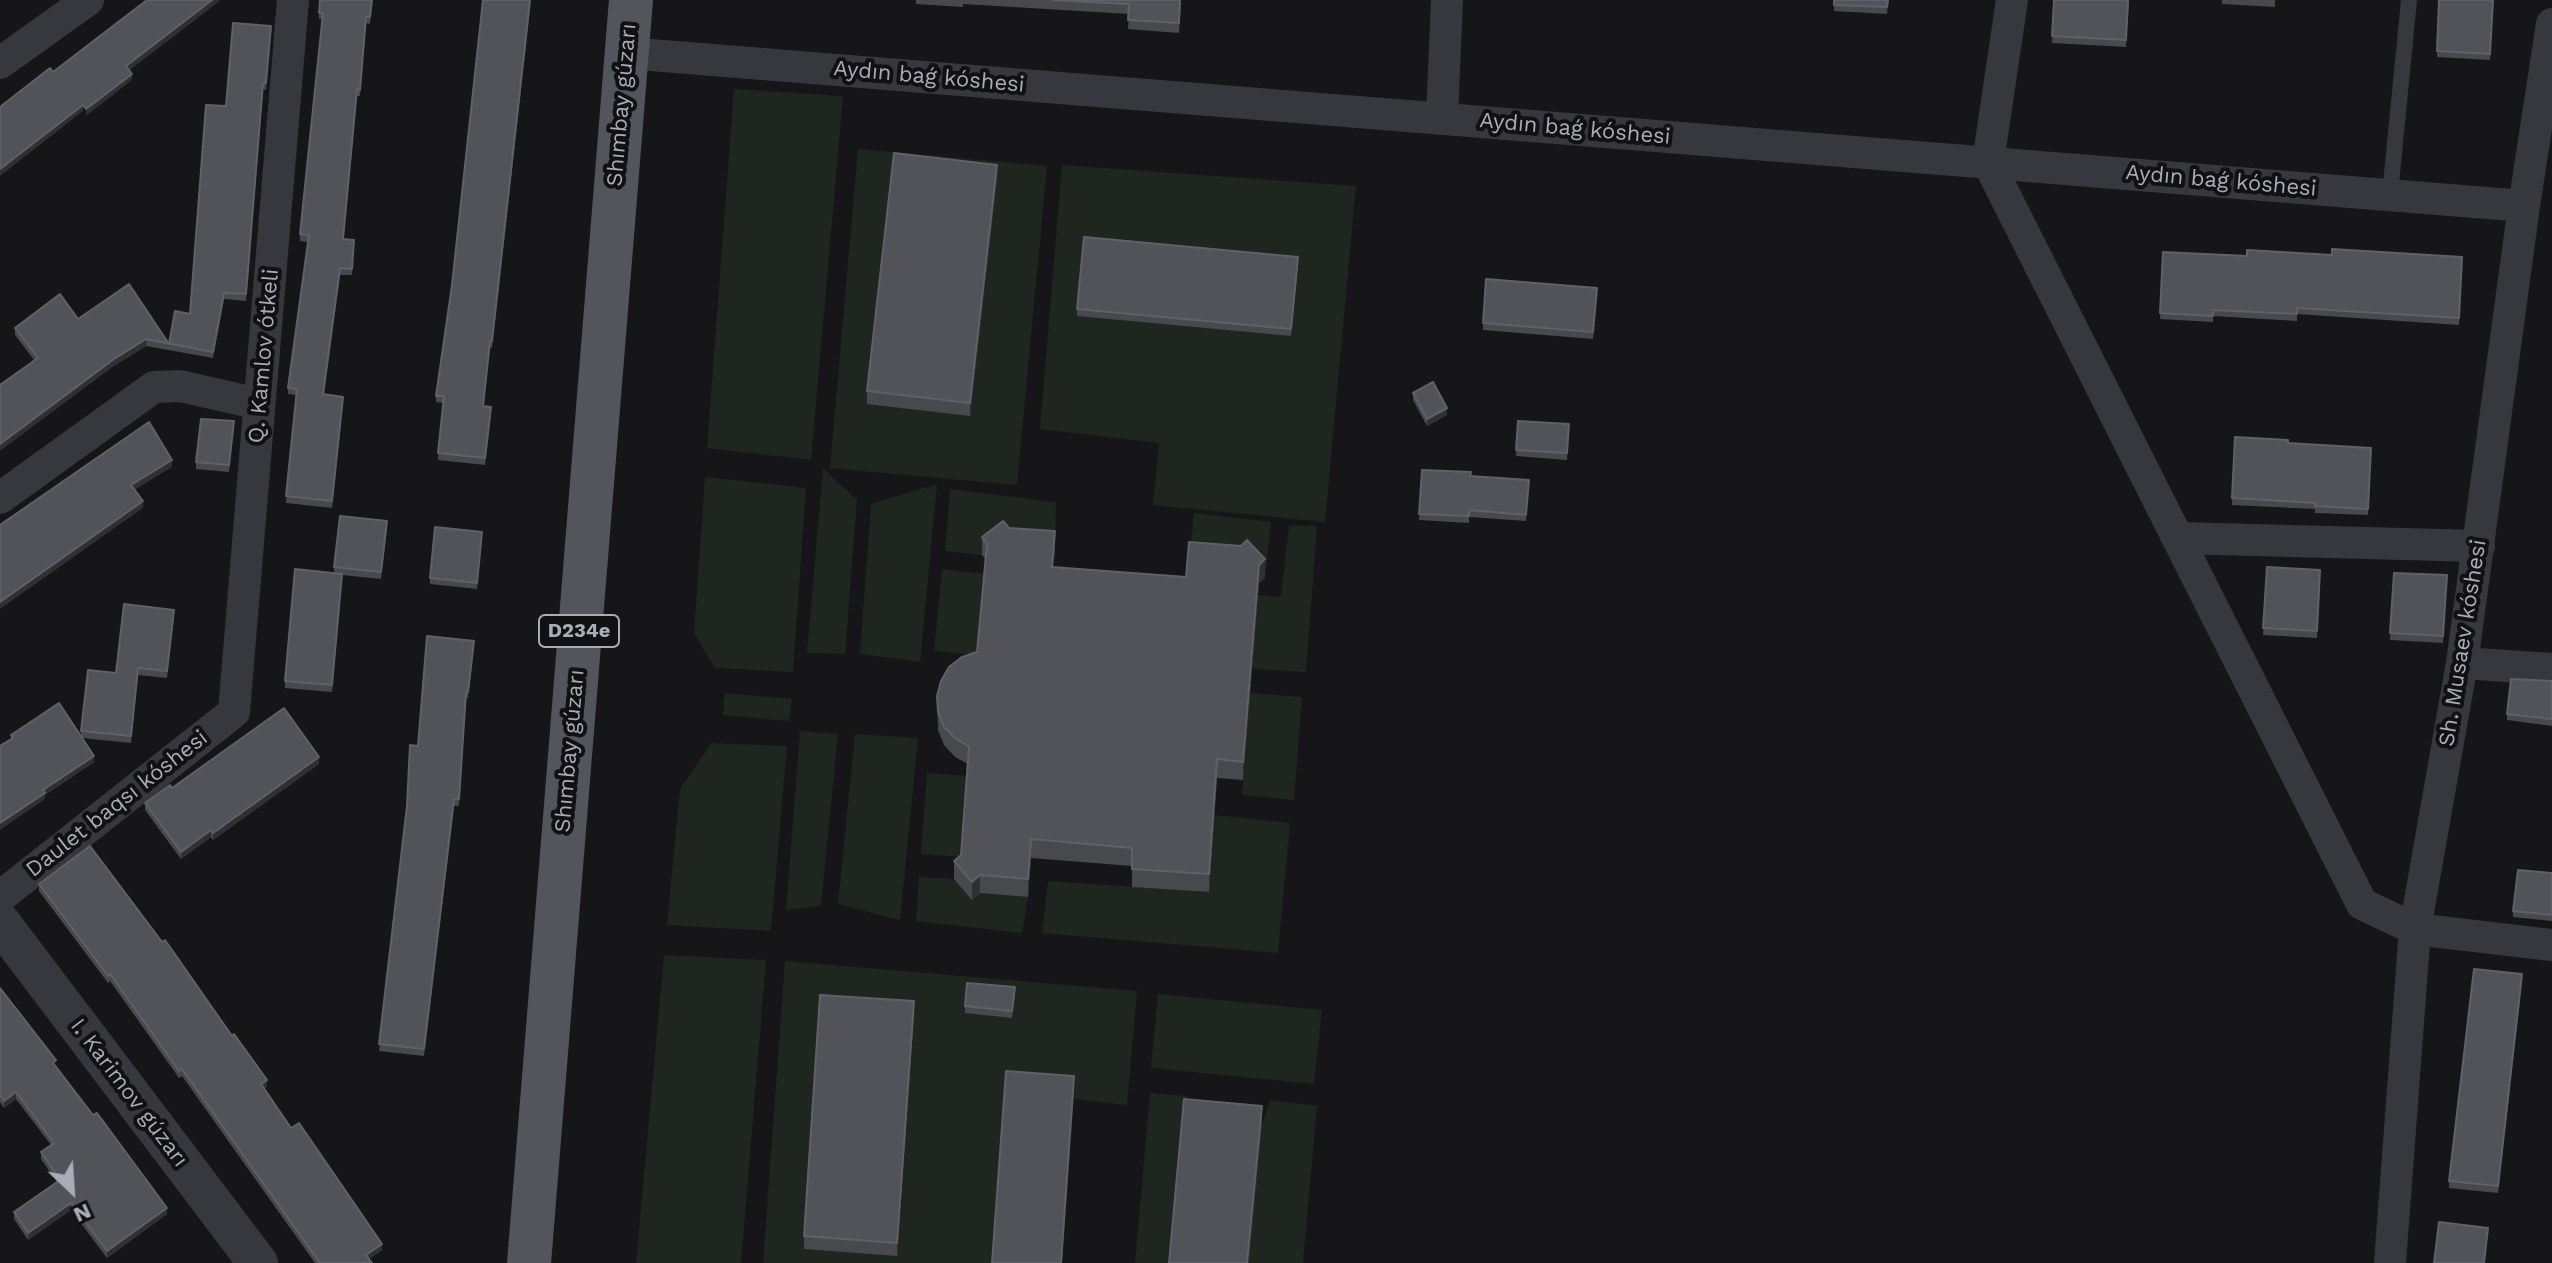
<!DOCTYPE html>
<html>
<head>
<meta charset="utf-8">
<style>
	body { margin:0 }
	#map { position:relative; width:2552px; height:1263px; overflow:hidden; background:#161618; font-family:"Work Sans",sans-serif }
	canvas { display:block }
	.north { position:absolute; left:32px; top:1151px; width:80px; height:80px; -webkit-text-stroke:6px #111113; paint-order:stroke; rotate:155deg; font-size:22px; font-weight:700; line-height:32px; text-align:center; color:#a8adb8 }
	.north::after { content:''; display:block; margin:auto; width:28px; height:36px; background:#a8adb8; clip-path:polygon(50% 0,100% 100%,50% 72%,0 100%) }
</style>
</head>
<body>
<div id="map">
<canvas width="2552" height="1263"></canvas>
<div class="north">N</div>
</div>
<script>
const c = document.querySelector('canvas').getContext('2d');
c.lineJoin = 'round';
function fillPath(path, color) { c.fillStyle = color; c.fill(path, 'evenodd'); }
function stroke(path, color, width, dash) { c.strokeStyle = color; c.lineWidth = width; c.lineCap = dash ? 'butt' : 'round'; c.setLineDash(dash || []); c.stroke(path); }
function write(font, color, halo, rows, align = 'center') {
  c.font = font + ' "Work Sans",sans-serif'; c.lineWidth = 8; c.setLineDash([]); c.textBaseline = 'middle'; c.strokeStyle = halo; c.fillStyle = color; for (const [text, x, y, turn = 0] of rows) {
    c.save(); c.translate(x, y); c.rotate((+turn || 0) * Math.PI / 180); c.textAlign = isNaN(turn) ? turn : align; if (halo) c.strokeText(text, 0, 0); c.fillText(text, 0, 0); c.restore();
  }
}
fillPath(new Path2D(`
	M734,89L843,96L811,460L707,448Z
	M858,149L1047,166L1017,485L830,468Z
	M1062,165L1356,186L1325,522L1153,505L1159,443L1040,429Z
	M823,468L857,500L845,654L807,653Z
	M705,477L806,488L793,672L715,668L694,633Z
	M937,484L920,662L860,654L871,504Z
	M950,489L1056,502L1055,550L1003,539L982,555L945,551Z
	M1194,513L1271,522L1265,578L1247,559L1189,561Z
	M1289,525L1317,526L1306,672L1252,669L1258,595L1281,597Z
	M942,569L986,574L978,655L934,651Z
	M725,693L792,699L789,721L723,715Z
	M1250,693L1302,697L1294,800L1242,795Z
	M800,731L838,734L821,906L786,910Z
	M855,734L918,738L900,920L838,904Z
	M711,743L787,746L771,931L667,925L680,789Z
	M927,773L968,776L962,857L921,854Z
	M1214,815L1290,823L1278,953L1042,933L1048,881L1208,892Z
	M919,877L955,879L980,893L1028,897L1022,933L916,921Z
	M664,955L766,960L741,1263H636Z
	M785,961L1137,991L1127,1105L1009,1091L994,1263H763Z
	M1158,994L1322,1010L1314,1084L1151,1068Z
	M1150,1093L1188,1096L1184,1118L1262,1125L1270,1100L1317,1106L1303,1263H1135Z`), '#1e261f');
stroke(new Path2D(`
	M2390,194L2409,0`), '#37383d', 16);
stroke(new Path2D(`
	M2012,0L1988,162L2362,904L2415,929L2552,945
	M626,53L2524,206
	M0,63L88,0
	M1442,118L1447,0
	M0,498L154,387L180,386L259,404
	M2178,538L2479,546
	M2462,663L2552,669
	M0,897L234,712L293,0
	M2390,1263L2415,929L2462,663L2524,206L2552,24`), '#37383d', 32);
stroke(new Path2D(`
	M0,922L258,1263`), '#37383d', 40);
stroke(new Path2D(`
	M529,1263L631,0`), '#53555c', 44);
fillPath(new Path2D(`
	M372,0L370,24L366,23L360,96H357L343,240H354L352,275H340L324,395L343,403L332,508L286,503L296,395L288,394V388L308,242L300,241V234L322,19H319V13Z
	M531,0L492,348L490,347L483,406L491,414L485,465L438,460L443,403L436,402V396Z
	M910,0H1181L1179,33L1128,29L1129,14L963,4V7L916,4V0Z
	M1834,0H1888L1887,14L1834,11Z
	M2054,0H2129L2126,47L2052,43Z
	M2222,0H2275V7L2222,4Z
	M2439,0H2493L2490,60L2437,57Z
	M271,26L266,90L263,89L246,301L224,299L213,358L146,346L114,366L34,360L15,335V328L78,319L169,344L190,314L226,106Z
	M997,178L970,416L867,404V391Z
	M2163,252L2247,256L2332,255L2462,257L2459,325L2297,314V321L2213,316V322L2160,319Z
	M1298,263L1291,336L1077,316V309Z
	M1597,295L1593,339L1483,330V323Z
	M1413,393L1447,415L1427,426L1413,400Z
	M1518,421L1569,424L1567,460L1516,456Z
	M234,428L229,472L196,469V462Z
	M2235,437L2288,443L2371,448L2368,515L2315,513V509L2232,505Z
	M1422,470L1470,476L1529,480L1526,521L1469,517V523L1419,520Z
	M387,528L381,579L342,575L332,692L285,688V681L334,573V567Z
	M1009,528L1055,550L1053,567L1186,577L1265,578L1259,583L1243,780L1217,778L1209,892L1132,887V866L1031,858L1028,897L980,893L972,900L954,879V861L961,855L968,764L955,757L944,745L938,730L937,696L977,652L986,560L982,555V537Z
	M482,538L477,589L430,584V578Z
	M2267,567L2320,570L2317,638L2263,635Z
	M2394,573L2447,575L2443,643L2390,640Z
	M174,616L167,678L138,675L131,743L82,738L94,762L45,795V799L11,739V735L81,736V731L116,673Z
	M474,647L468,698H466L459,806H454L424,1056L379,1051L418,746Z
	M2552,681V726L2507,720V714Z
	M319,764L213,840L211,837L181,859L145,810V803L172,788Z
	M2552,873V921L2513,917V911Z
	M39,884L267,1086L264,1089L291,1128L382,1250L369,1259L372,1263H315L182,1076L179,1078L110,981L108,983L39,891Z
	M2522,981L2498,1193L2449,1188V1181Z
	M0,988L56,1066L167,1214L107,1258L71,1210L28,1240L14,1219V1212L57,1182L41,1159V1152L51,1145L16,1099L4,1108L0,1102Z
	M1015,994L1012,1018L965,1013V1006Z
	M914,1014L897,1256L804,1249V1236Z`), '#47494d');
fillPath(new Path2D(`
	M212,0H221L126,73V66Z
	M530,0H531L492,348V341Z
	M132,74V80L86,116V109Z
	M83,105V111L0,176V169Z
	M997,165V178L970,416V403Z
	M340,268V275L323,401V394Z
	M224,293V299L213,358V352Z
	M146,339V346L114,366L0,451V444L114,359Z
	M1447,408V415L1427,426V419Z
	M172,460V467L131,492V485Z
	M143,501V508L0,609V602Z
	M1055,531V550L1052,585V567Z
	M1265,559V578L1259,583L1243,780V762L1259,565Z
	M94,756V762L45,795V799L0,830V823L43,790Z
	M319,757V764L213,840V833Z
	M1217,759V778L1209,892V874Z
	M454,799V806L424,1056V1049Z
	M211,830V837L181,859V852Z
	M1031,839V858L1028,897V879Z
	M980,875V893L972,900V882Z
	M2522,974V981L2498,1193V1186Z
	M914,1001V1014L897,1256V1243Z
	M1074,1076V1095L1062,1263H1061Z
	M267,1080V1086L261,1091V1084Z
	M16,1092V1099L4,1108V1101Z
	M1262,1106V1125L1249,1263H1247Z
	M71,1203V1210L28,1240V1233Z
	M167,1208V1214L107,1258V1251Z
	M382,1244V1250L366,1261V1255Z`), '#2f3033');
const building = new Path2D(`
	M147,0H212L126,66L132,74L86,109L83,105L0,169V107L50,68L53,72Z
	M320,0H372L370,17H366L360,90L357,89L343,239L354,240L352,269L340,268L323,394L343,397L332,501L286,496L297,389L288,388L309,235L300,234L323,13H319Z
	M483,0H530L492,341H490L483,406L491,407L485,458L438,453L444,396H436L452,285Z
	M1052,0H1180L1179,23L1128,20L1129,4Z
	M1834,0H1888L1887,7L1834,5Z
	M2054,0H2128L2126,40L2052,36Z
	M2439,0H2493L2490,54L2437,51Z
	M233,23L271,26L266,83H263L246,294L224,293L213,352L146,339L114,359L0,444V385L38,358L15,328L60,294L78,319L129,284L169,344L175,311L190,314L206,105L226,106Z
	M894,153L997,165L970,403L867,391Z
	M1084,237L1298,257L1291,329L1077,309Z
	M2332,249L2462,257L2459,318L2297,308V314L2213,310V316L2160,313L2163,252L2247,256V250L2332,255Z
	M1486,279L1597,288L1593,332L1483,323Z
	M1433,382L1447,408L1427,419L1413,393Z
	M201,419L234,421L229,465L196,462Z
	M1518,421L1569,424L1567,453L1516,450Z
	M149,422L172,460L131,485L143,501L0,602V525Z
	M2235,437L2288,440V443L2371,448L2368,509L2315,506V503L2232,498Z
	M1422,470L1471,472L1470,476L1529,480L1526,515L1469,510V516L1419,514Z
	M340,516L387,521L381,572L334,567Z
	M1003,521L1009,528L1055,531L1052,567L1186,577L1189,542L1241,546L1247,540L1265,559L1259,565L1243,762L1217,759L1209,874L1132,869V848L1031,839L1028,879L980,875L972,882L954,861L961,855L969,747L955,738L944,727L938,712L937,696L941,681L949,667L962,657L977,652L987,544L982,537Z
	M435,527L482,532L477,583L430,578Z
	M2267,567L2320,570L2317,631L2263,628Z
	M295,569L342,574L332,685L285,681Z
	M2394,573L2447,575L2443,636L2390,633Z
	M124,604L174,610L167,671L138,668L131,736L81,731L88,670L116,673Z
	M427,636L474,641L468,692H466L459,799H454L424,1049L379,1044L407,806L410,745L418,746Z
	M2511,679L2552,681V719L2507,714Z
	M59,703L94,756L43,790L45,793L0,823V746L13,738L11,735Z
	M284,708L319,757L213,833L211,830L181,852L145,803L170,785L172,788Z
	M90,846L162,942L165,940L232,1036L234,1034L267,1080L261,1084L291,1128L299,1123L382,1244L366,1255L372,1263H320L182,1069L179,1071L110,974L108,976L39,884Z
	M2518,870L2552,873V915L2513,911Z
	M2474,969L2522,974L2498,1186L2449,1181Z
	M967,983L1015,987L1012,1011L965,1006Z
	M0,988L56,1060L53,1063L93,1115L97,1113L167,1208L107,1251L71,1203L28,1233L14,1212L60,1180L41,1152L54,1143L16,1092L4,1101L0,1095Z
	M820,995L914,1001L897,1243L804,1236Z
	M1006,1071L1074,1076L1061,1263H992Z
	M1184,1099L1262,1106L1247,1263H1169Z
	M2439,1222L2488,1228L2484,1263H2434Z`);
fillPath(building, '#525359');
stroke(building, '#5f6168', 2);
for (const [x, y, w] of [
	[579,631,80]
]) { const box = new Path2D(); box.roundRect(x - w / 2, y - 16, w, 32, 6); c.fillStyle = '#111113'; c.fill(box); stroke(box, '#a8adb8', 2); }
write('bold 20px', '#a8adb8', null, [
	["D234e",579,631]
]);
write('22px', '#a8adb8', '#111113', [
	["Aydın baǵ kóshesi",929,77,5],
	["Shımbay gúzarı",622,105,-85],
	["Aydın baǵ kóshesi",1575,129,5],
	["Aydın baǵ kóshesi",2221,181,5],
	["Q. Kamlov ótkeli",264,356,-85],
	["Sh. Musaev kóshesi",2463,643,-81],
	["Shımbay gúzarı",570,751,-85],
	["Daulet baqsı kóshesi",117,804,-38],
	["I. Karimov gúzarı",129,1093,53]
]);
</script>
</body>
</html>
